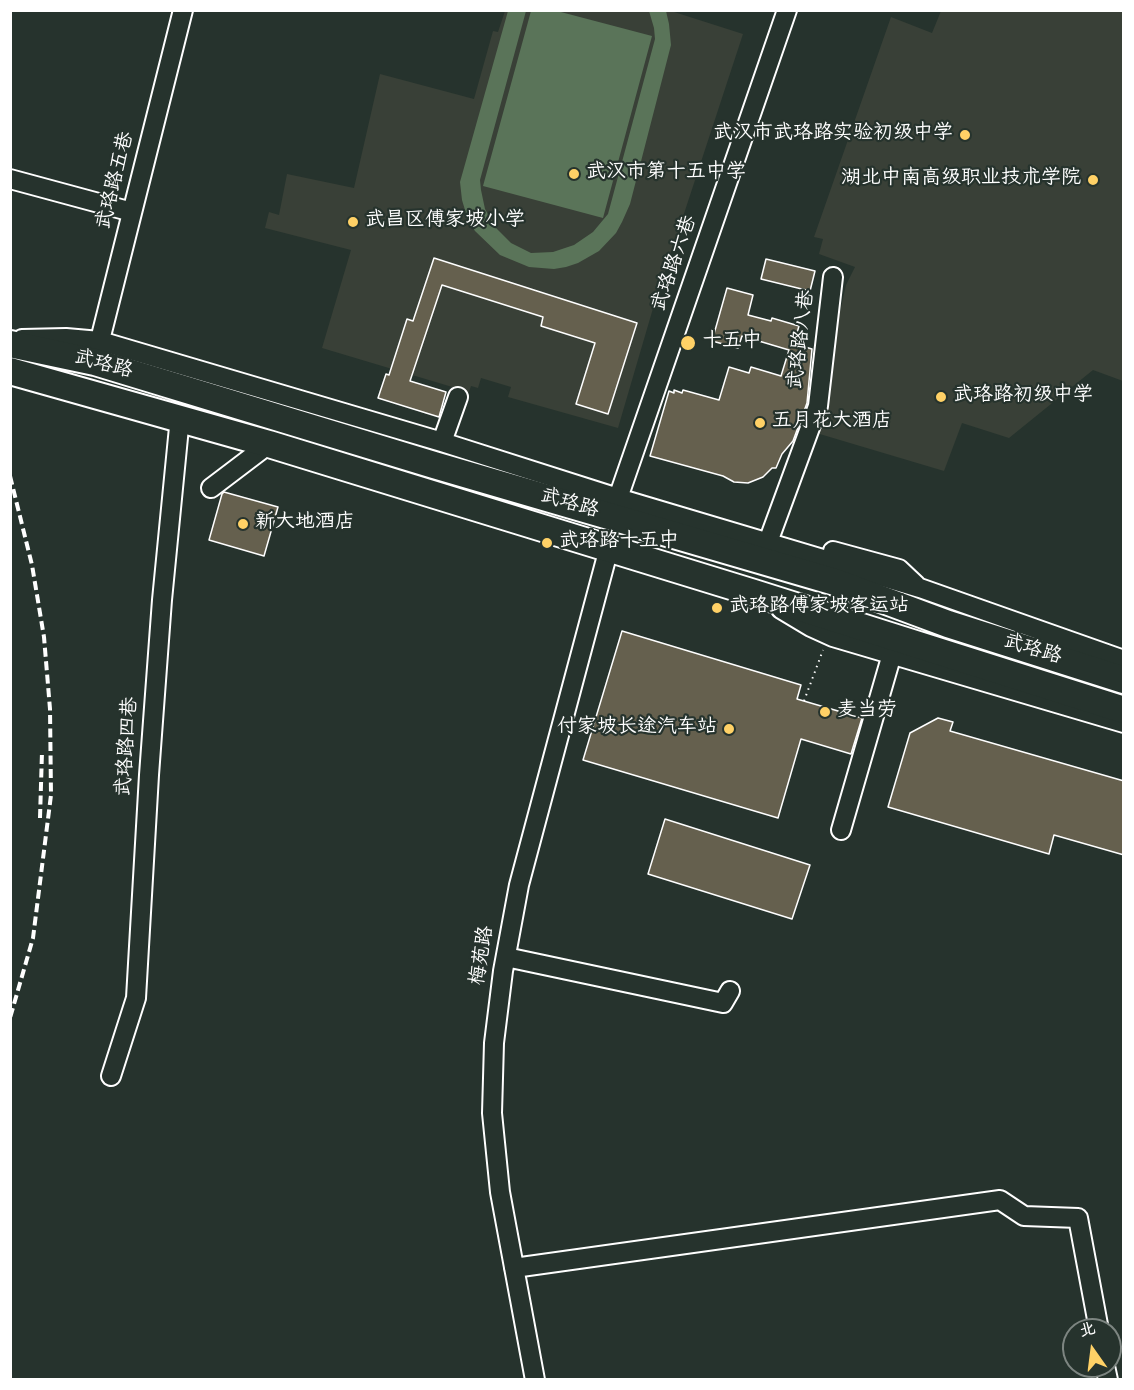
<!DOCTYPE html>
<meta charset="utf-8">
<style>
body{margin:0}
#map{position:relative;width:1134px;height:1390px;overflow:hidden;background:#26332d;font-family:"Gochi Hand","LXGW WenKai TC",sans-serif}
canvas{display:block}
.frame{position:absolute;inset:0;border:12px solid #fff;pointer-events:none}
.north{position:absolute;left:1062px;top:1318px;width:60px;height:60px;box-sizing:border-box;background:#26332d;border:2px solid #7d8581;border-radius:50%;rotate:346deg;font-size:16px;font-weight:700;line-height:24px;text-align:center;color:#fff}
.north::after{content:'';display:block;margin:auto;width:21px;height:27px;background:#ffd166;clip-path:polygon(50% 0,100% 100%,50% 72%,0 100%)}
</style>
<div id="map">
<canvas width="1134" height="1390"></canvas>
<div class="frame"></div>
<div class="north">北</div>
</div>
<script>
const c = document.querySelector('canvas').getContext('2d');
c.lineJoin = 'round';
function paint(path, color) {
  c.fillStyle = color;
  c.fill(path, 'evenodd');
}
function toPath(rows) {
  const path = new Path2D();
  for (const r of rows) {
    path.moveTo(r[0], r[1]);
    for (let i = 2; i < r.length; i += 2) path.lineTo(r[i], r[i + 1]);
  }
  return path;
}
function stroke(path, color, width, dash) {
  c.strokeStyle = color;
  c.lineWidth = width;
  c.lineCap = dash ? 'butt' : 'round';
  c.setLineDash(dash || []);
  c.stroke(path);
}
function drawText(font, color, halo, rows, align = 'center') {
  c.font = font + ' "Gochi Hand","LXGW WenKai TC",sans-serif';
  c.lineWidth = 4.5;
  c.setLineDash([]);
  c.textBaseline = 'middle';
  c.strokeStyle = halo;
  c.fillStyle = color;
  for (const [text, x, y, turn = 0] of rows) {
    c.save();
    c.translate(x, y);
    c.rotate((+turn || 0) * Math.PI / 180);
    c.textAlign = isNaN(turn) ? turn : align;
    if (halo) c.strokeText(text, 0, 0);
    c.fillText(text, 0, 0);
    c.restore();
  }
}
paint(toPath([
 [505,11,671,11,743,34,654,305,618,428,508,397,511,387,481,378,478,388,471,386,469,392,322,348,351,250,265,228,269,212,279,215,287,174,354,188,380,74,474,99,493,31,498,32],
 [941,11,1123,11,1123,381,1093,370,1009,438,962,423,944,471,813,432,846,285,855,267,819,254,823,239,814,237,891,17,932,33]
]), '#394037');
paint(toPath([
 [508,11,526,11,480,180,481,190,485,209,495,227,511,243,531,253,553,252,574,245,593,232,608,214,655,39,654,28,649,11,666,11,669,24,671,45,630,204,622,222,616,233,599,251,578,263,566,267,554,269,529,267,500,255,475,231,468,220,462,200,460,182],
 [531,11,557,11,652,36,603,218,483,186]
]), '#5a7459');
const building = toPath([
 [434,258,637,323,608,414,576,404,595,343,541,326,543,317,442,285,410,381,446,392,439,417,378,398,386,374,389,375,407,319,413,321,434,258],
 [766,259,815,271,810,291,761,279,766,259],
 [727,288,753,295,748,315,771,321,772,318,799,326,797,333,801,334,798,345,812,349,807,403,793,441,782,454,776,468,772,468,763,477,748,483,734,482,723,476,650,456,669,391,674,393,674,390,682,393,683,390,719,400,729,367,749,373,751,367,781,376,789,350,742,336,738,348,712,341,727,288],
 [224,492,278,507,264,556,209,540,222,494,224,492],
 [622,631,801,685,797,699,862,718,851,754,801,739,778,818,583,760,622,631],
 [938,718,953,722,950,731,1124,781,1124,855,1054,835,1049,854,888,807,910,733,938,718],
 [665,819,810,865,792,919,648,874,665,819]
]);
paint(building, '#65604e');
stroke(building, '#fff', 1.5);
const minor = toPath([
 [10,179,132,212],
 [22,339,66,338,100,341,442,442,618,498,920,588,1124,660],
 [97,352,183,10],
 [442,442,458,397],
 [211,488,269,444],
 [618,498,787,10],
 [768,542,818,406,833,277],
 [833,551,899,569,916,585],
 [781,609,811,627,833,637,1124,723],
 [841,830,892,654],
 [506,957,723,1003,730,991],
 [111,1076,136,998,149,775,162,600,180,417],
 [514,1268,1000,1200,1024,1216,1078,1218,1099,1330],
 [1105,1366,1108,1380],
 [535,1380,500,1192,492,1113,494,1043,503,971,519,885,609,548]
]);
const highway = toPath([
 [10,344,95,362,434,465,835,582,948,624,1124,680],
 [10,371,269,444,754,593,1124,710]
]);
stroke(minor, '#fff', 22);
stroke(highway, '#fff', 30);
stroke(toPath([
 [804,701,823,650]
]), '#fff', 2, [1.5, 4.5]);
stroke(minor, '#26332d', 18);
stroke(highway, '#26332d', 26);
stroke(toPath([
 [10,476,32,565,44,637,50,709,51,795,33,938,10,1018],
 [40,818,42,752]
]), '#fff', 4, [9, 4.5]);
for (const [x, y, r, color] of [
 [965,135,6,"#ffd166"],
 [574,174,6,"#ffd166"],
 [1093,180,6,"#ffd166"],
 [353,222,6,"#ffd166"],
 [688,343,8,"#ffd166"],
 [941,397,6,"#ffd166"],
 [760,423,6,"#ffd166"],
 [243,524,6,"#ffd166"],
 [547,543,6,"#ffd166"],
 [717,608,6,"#ffd166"],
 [825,712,6,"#ffd166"],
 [729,729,6,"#ffd166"]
]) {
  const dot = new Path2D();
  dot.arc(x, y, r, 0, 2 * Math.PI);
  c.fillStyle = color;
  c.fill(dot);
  stroke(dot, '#26332d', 2);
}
drawText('20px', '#fff', '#26332d', [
 ["武汉市武珞路实验初级中学",953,135,"right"],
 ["武汉市第十五中学",586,174],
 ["湖北中南高级职业技术学院",1081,180,"right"],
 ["武昌区傅家坡小学",365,222],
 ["十五中",702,343],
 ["武珞路初级中学",953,397],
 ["五月花大酒店",772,423],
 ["新大地酒店",255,524],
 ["武珞路十五中",559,543],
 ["武珞路傅家坡客运站",729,608],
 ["麦当劳",837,712],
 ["付家坡长途汽车站",717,729,"right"]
], 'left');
drawText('20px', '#fff', '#26332d', [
 ["武珞路五巷",117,181,-76],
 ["武珞路六巷",676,264,-71],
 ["武珞路八巷",803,340,-83],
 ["武珞路",103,366,15],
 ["武珞路",569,505,16],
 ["武珞路",1032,651,17],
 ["武珞路四巷",129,747,-86],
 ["梅苑路",484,956,-81]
]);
</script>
